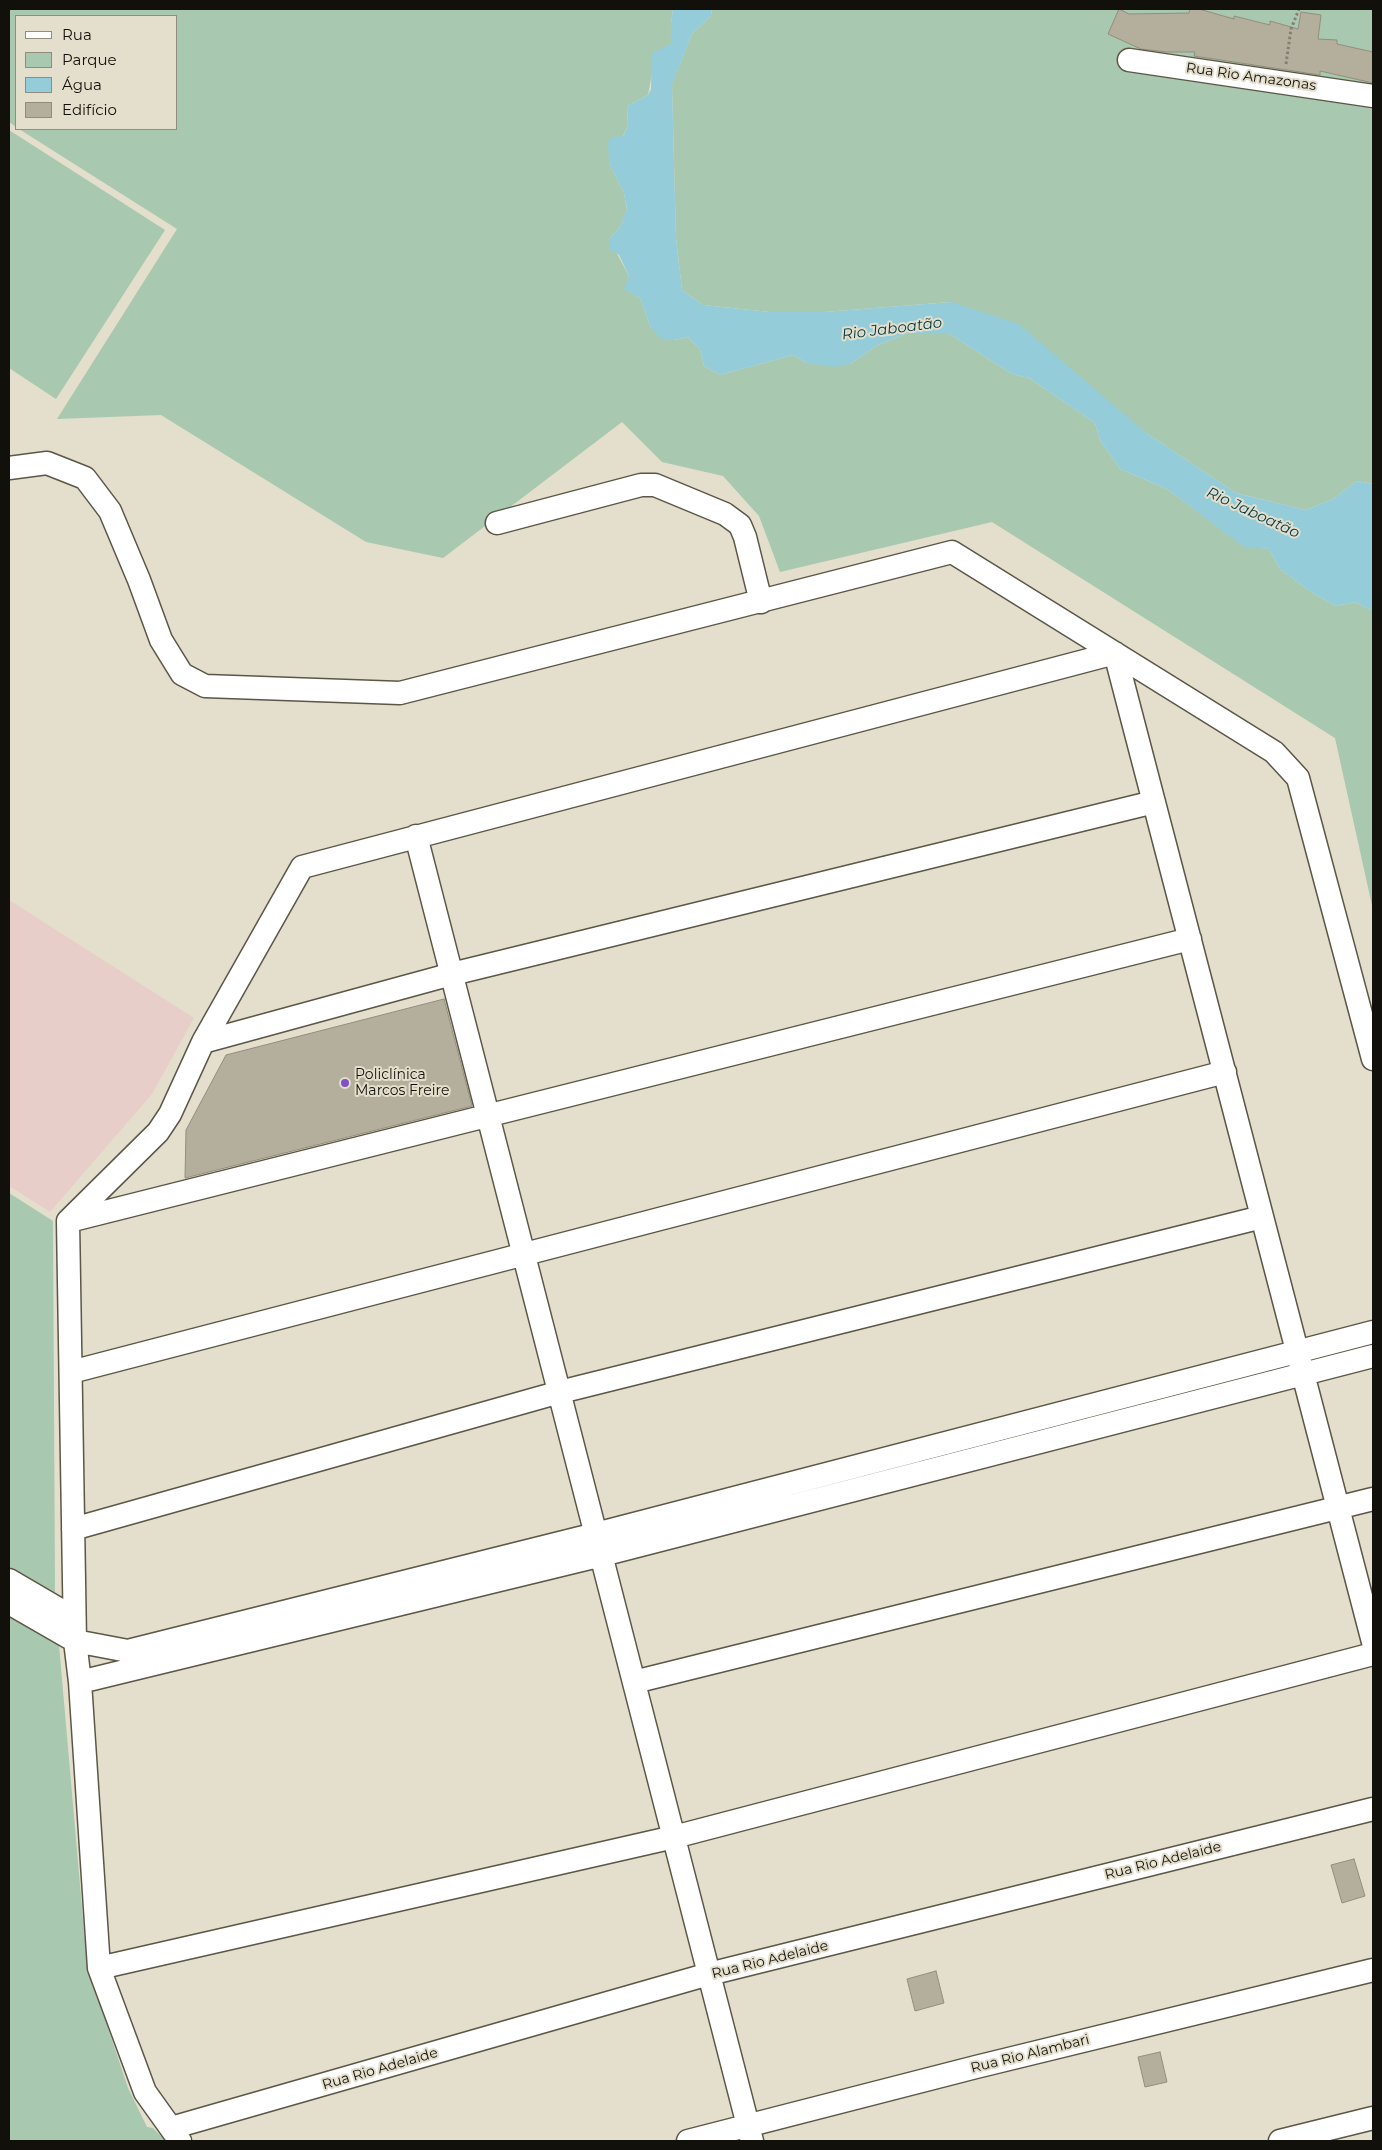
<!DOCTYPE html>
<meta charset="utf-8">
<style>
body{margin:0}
#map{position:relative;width:1382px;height:2150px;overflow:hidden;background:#e4decc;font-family:Montserrat,sans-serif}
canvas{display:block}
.frame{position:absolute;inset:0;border:10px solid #12100a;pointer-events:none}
.legend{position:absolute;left:15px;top:15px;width:162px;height:115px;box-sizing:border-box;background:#e4decc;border:1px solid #908c7e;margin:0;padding:6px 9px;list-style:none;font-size:15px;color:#12100a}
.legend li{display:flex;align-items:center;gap:10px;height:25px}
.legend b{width:25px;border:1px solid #908c7e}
</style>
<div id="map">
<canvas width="1382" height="2150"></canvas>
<div class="frame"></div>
<ul class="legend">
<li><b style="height:6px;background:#fff"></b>Rua</li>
<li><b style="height:14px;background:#a8c8af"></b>Parque</li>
<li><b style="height:14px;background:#94cdd9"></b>Água</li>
<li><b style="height:14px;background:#b4af9d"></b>Edifício</li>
</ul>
</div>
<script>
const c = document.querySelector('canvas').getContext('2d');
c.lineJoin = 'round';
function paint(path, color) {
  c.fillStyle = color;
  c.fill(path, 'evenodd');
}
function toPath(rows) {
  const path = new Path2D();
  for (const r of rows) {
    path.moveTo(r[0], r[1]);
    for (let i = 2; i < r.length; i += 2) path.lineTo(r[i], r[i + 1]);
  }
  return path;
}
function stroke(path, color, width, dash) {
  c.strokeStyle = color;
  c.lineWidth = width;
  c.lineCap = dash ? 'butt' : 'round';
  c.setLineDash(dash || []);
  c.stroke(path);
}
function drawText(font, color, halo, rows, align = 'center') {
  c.font = font + ' Montserrat,sans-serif';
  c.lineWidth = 4;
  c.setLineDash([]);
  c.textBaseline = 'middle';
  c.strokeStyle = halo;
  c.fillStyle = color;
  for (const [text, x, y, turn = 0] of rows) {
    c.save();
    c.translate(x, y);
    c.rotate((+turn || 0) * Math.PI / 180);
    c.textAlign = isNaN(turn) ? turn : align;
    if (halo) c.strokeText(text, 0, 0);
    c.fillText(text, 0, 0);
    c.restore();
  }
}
paint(toPath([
 [9,900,194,1018,152,1094,50,1212,9,1186]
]), '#e8cec9');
paint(toPath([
 [9,9,673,9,671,23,671,45,652,74,648,95,627,106,628,126,609,163,624,193,627,210,620,227,609,239,629,276,625,289,640,298,651,328,675,340,688,337,700,349,704,366,720,375,793,355,807,363,850,364,878,345,908,333,948,333,1012,374,1029,378,1095,423,1100,440,1120,469,1167,489,1244,546,1269,549,1280,569,1311,592,1336,606,1355,602,1373,611,1373,910,1335,738,992,522,780,572,759,516,723,476,662,462,622,422,443,558,366,542,161,415,57,419,177,229,19,129,176,129,176,16,16,16,16,127,9,122],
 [712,9,1373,9,1373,484,1357,481,1333,499,1306,510,1236,493,951,302,824,312,770,312,703,305,682,290,676,238,672,84,692,34,711,16],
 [9,130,165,230,56,399,9,368],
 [9,1193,53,1221,55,1594,9,1567],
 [9,1616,59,1645,87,1965,128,2088,147,2127,153,2128,166,2141,9,2141]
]), '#a8c8af');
paint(toPath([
 [673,9,712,9,711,16,692,34,672,85,676,238,682,290,703,305,770,312,824,312,951,302,1019,324,1145,432,1236,493,1306,510,1333,499,1357,481,1373,484,1373,611,1355,602,1336,606,1311,592,1280,569,1269,549,1244,547,1167,489,1120,469,1100,440,1095,423,1029,378,1012,374,948,333,908,333,878,345,850,364,833,367,807,363,793,355,720,375,704,366,700,349,688,337,675,340,660,338,651,328,640,298,624,289,629,276,619,255,610,249,609,239,620,227,627,209,624,193,609,163,608,143,611,137,623,136,628,126,627,106,648,95,651,89,652,53,671,44,671,23]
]), '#94cdd9');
const building = toPath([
 [1119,9,1129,14,1189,13,1190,9,1199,9,1234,19,1234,16,1270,25,1270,21,1298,29,1301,12,1321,15,1318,39,1337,40,1337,44,1373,52,1373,83,1320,71,1320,75,1194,56,1195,52,1167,52,1141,49,1108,34,1119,9],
 [444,999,472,1106,185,1178,186,1130,226,1055,444,999],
 [1354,1859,1365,1896,1342,1903,1331,1865,1354,1859],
 [936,1971,944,2003,915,2011,907,1979,936,1971],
 [1160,2052,1167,2082,1145,2087,1138,2057,1160,2052]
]);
paint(building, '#b4af9d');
stroke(building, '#938e7c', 1);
const minor = toPath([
 [1129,60,1373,96],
 [9,468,47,463,85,478,110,511,139,580,161,640,182,674,205,686,400,693,952,552,1274,752,1298,778,1373,1059],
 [497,523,641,485,655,485,725,514,740,525,745,537,761,602],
 [416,836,752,2141],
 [203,1042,302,867,1115,653,1373,1642],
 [69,1221,1190,939],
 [71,1372,1225,1072],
 [73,1529,560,1392,1262,1217],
 [9,1580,74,1618],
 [9,1603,75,1641,128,1651,596,1534,1373,1332],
 [80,1682,602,1555,1373,1356],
 [634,1682,1373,1499],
 [99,1968,674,1837,1373,1654],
 [171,2128,709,1974,1373,1809],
 [180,2141,145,2092,99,1968,80,1682,75,1641,68,1221,158,1132,170,1114,203,1042,452,974,1154,802],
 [688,2141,976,2067,1373,1970],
 [1280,2141,1373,2118]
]);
stroke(minor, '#5b5646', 25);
stroke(toPath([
 [1286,64,1291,29,1299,9]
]), '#837f72', 3, [2.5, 2.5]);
stroke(minor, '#fff', 22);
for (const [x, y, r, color] of [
 [345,1083,5,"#824fc7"]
]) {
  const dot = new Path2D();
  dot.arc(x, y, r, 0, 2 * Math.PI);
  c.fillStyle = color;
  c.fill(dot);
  stroke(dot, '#e4decc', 2);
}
drawText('14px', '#12100a', '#e4decc', [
 ["Rua Rio Amazonas",1251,77,8],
 ["Rua Rio Adelaide",1163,1861,-14],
 ["Rua Rio Adelaide",770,1960,-14],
 ["Rua Rio Alambari",1030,2054,-14],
 ["Rua Rio Adelaide",380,2069,-16]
]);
drawText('14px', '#12100a', '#e4decc', [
 ["Policlínica",355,1075],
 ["Marcos Freire",355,1091]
], 'left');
drawText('italic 15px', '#013942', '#e4decc', [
 ["Rio Jaboatão",892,329,-7],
 ["Rio Jaboatão",1253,513,25]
]);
</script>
